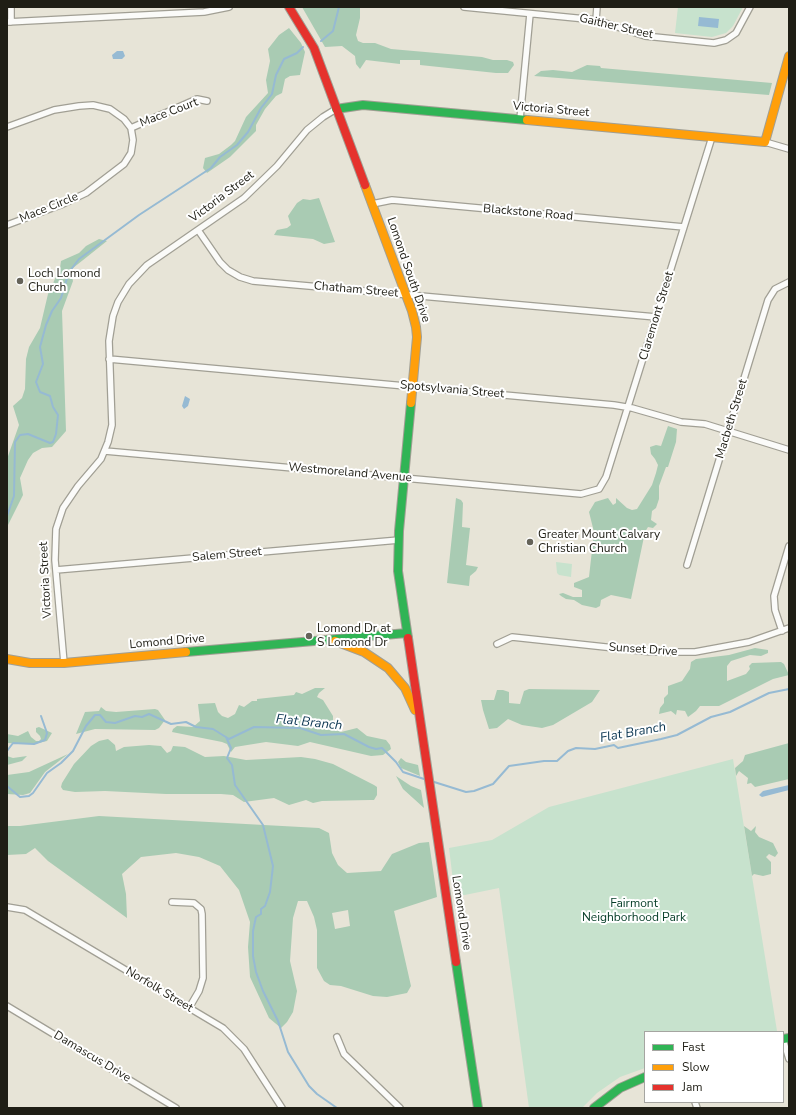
<!DOCTYPE html>
<style>
body{margin:0}
#map{position:relative;width:796px;height:1115px;overflow:hidden;background:#e7e4d7;font-family:"Nunito Sans",sans-serif}
canvas{display:block}
.frame{position:absolute;inset:0;border:8px solid #1f1e15;pointer-events:none}
.legend{position:absolute;left:644px;top:1031px;width:140px;height:72px;box-sizing:border-box;background:#fff;border:1px solid #a5a5a1;margin:0;padding:5px 7px;list-style:none;font-size:12px;color:#1f1e15}
.legend li{display:flex;align-items:center;gap:8px;height:20px}
.legend b{width:20px;border:1px solid #a5a5a1}
</style>
<div id="map">
<canvas width="796" height="1115"></canvas>
<div class="frame"></div>
<ul class="legend">
<li><b style="height:5px;background:#30b455"></b>Fast</li>
<li><b style="height:5px;background:#ff9f0a"></b>Slow</li>
<li><b style="height:5px;background:#e5322d"></b>Jam</li>
</ul>
</div>
<script>
const c = document.querySelector('canvas').getContext('2d');
c.lineJoin = 'round';
function paint(path, color) {
  c.fillStyle = color;
  c.fill(path, 'evenodd');
}
function toPath(rows) {
  const path = new Path2D();
  for (const r of rows) {
    path.moveTo(r[0], r[1]);
    for (let i = 2; i < r.length; i += 2) path.lineTo(r[i], r[i + 1]);
  }
  return path;
}
function stroke(path, color, width, dash) {
  c.strokeStyle = color;
  c.lineWidth = width;
  c.lineCap = dash ? 'butt' : 'round';
  c.setLineDash(dash || []);
  c.stroke(path);
}
function drawText(font, color, halo, rows, align = 'center') {
  c.font = font + ' "Nunito Sans",sans-serif';
  c.lineWidth = 4;
  c.setLineDash([]);
  c.textBaseline = 'middle';
  c.strokeStyle = halo;
  c.fillStyle = color;
  for (const [text, x, y, turn = 0] of rows) {
    c.save();
    c.translate(x, y);
    c.rotate((+turn || 0) * Math.PI / 180);
    c.textAlign = isNaN(turn) ? turn : align;
    if (halo) c.strokeText(text, 0, 0);
    c.fillText(text, 0, 0);
    c.restore();
  }
}
paint(toPath([
 [678,7,743,7,733,26,726,33,712,37,675,33],
 [556,562,572,564,571,577,559,575,557,573],
 [733,759,777,1031,645,1032,645,1068,620,1077,597,1093,582,1108,529,1108,499,888,455,897,449,848,492,840,549,807]
]), '#c7e2cd');
paint(toPath([
 [302,7,360,7,360,18,356,35,358,41,363,43,375,43,391,49,482,57,493,60,507,60,513,62,514,65,508,73,496,73,420,65,420,60,400,60,400,64,366,60,360,69,356,64,355,56,342,46,325,47],
 [289,28,301,43,305,52,300,75,290,76,285,79,282,93,276,96,265,109,256,125,256,131,230,157,207,173,203,168,205,158,219,154,231,145,235,141,246,117,268,93,266,80,270,61,268,49,279,35],
 [587,65,600,66,601,68,772,83,769,95,534,76,541,71,553,70,572,72],
 [319,198,335,242,324,244,313,239,274,235,277,230,287,228,291,225,288,216,297,203,303,199,310,200],
 [99,239,107,241,73,268,71,273,73,281,62,311,66,431,52,447,42,448,33,453,28,460,20,478,23,495,8,525,7,547,7,459,19,425,13,406,22,398,25,389,26,359,29,347,40,328,48,294,60,268,61,261,79,253,86,246],
 [668,426,677,429,676,442,668,467,666,467,659,486,659,499,656,508,652,511,651,520,657,524,653,528,648,527,645,532,631,599,611,595,601,600,600,606,596,608,582,605,574,600,566,599,561,596,559,594,563,593,573,597,582,597,582,590,574,587,574,583,589,577,594,532,589,512,595,502,608,498,613,505,616,503,616,498,627,508,632,510,637,509,652,485,656,473,658,465,655,459,651,454,650,447,656,445,661,446],
 [456,498,461,500,463,503,462,527,470,528,466,565,478,567,476,571,470,576,469,586,447,583],
 [755,648,768,650,768,653,761,656,750,655,731,661,727,666,727,681,746,674,750,669,749,666,752,663,781,662,784,664,789,675,773,679,719,706,700,706,696,711,688,717,685,711,677,710,676,715,671,711,659,714,660,708,664,703,664,698,668,694,668,686,682,681,690,669,691,662,696,659,729,655],
 [315,688,325,688,319,693,317,697,323,700,333,716,333,725,337,730,341,732,357,728,367,736,386,740,390,745,391,749,383,755,371,756,310,742,298,746,266,742,235,747,231,752,227,744,222,742,172,732,173,729,177,726,193,727,200,721,198,704,215,703,218,712,222,716,228,718,235,714,239,705,244,707,252,701,257,701,257,699,294,695,296,692,302,694],
 [529,689,600,690,592,702,553,725,542,728,522,725,508,719,497,728,489,729,483,710,481,700,494,700,497,690,503,690,509,692,509,703,520,704,524,691],
 [101,707,106,711,116,712,155,709,158,710,165,720,159,728,155,730,95,729,76,734,85,712,99,711],
 [39,727,52,733,47,741,34,744,7,743,7,734,18,736,28,731,31,737,36,741,39,741,41,739,40,736,36,732,36,728],
 [108,739,115,745,116,751,124,747,149,745,161,746,167,753,171,751,173,746,185,747,205,757,224,756,246,760,301,757,315,759,333,764,374,785,377,787,377,795,374,800,370,800,322,801,313,803,306,800,289,805,274,798,244,802,233,795,221,794,166,794,105,791,75,792,63,790,61,787,62,783,74,764,91,746,99,741],
 [789,743,789,779,755,787,751,783,747,784,748,778,739,771,736,776,735,768,743,761,745,755],
 [68,754,45,772,30,793,23,795,7,794,7,775,29,772],
 [7,756,13,758,27,756,22,761,7,765],
 [401,758,406,762,418,765,420,776,401,768,398,762],
 [396,776,411,786,421,790,424,808,403,789],
 [99,816,319,828,329,833,332,853,338,865,347,873,381,871,392,854,419,843,429,842,437,897,394,911,411,986,407,993,387,997,373,996,341,986,330,985,324,981,317,968,317,930,314,917,307,901,298,901,293,918,290,961,297,991,293,1012,287,1022,281,1028,269,1018,250,977,248,947,250,922,239,890,220,866,199,857,176,853,141,857,122,874,126,894,127,918,48,861,35,848,26,854,7,855,7,826,20,826],
 [348,910,350,926,335,929,332,913],
 [744,826,751,831,756,826,755,832,759,837,773,843,778,853,775,857,769,854,766,857,771,862,771,874,763,876,754,874,752,876]
]), '#a9cbb3');
paint(toPath([
 [699,17,719,19,718,28,698,26],
 [117,51,123,51,125,56,122,59,113,59,112,55],
 [185,396,190,399,188,406,184,409,182,406],
 [789,785,789,790,762,797,759,795,763,791]
]), '#96bad3');
stroke(toPath([
 [321,41,333,31,339,7],
 [7,516,14,496,15,442,20,435,28,434,50,443,53,442,56,434,58,415,53,407,50,396,40,392,36,382,43,364,40,347,46,325,52,311,61,298,69,272,79,259,139,215,211,168,220,157,237,145,248,132,261,108,272,94,276,75,284,59,297,53,303,47],
 [226,737,231,748,227,758,232,765,235,785,263,825,273,866,270,892,265,906,261,909,261,914,256,917,253,931,253,956,256,972,263,991,278,1021,288,1052,309,1086,317,1094,337,1108],
 [7,751,13,743,34,744,45,740,47,733,41,716],
 [431,781,466,792,474,791,493,784,509,766,544,761,557,761,568,751,576,748,595,749,614,745,618,748,661,739,677,735,711,717,730,712,769,693,789,689],
 [7,786,20,797,29,796,33,793,47,773,61,763,73,751,86,726,95,715,100,715,106,722,115,723,135,716,142,717,149,714,171,724,186,722,196,727,213,729,229,739,254,727,300,728,321,735,344,734,369,747,376,749,382,748,396,762,403,772,427,780]
]), '#96bad3', 2);
const street = toPath([
 [11,7,11,22],
 [464,7,596,20,645,36,714,43,726,40,736,33,750,7],
 [596,20,597,7],
 [7,22,204,12,229,7],
 [520,119,530,14],
 [7,127,54,110,79,106,93,105,110,109,124,119,131,128,133,140,131,153,124,164,86,193,63,204,7,225],
 [131,128,197,99,207,101],
 [765,142,789,149],
 [372,204,392,200,684,227],
 [198,230,220,262,228,270,240,277,253,281,656,317],
 [109,359,614,405,632,408,681,422,705,424,789,450],
 [105,451,581,494,599,489,606,477,712,137],
 [687,565,768,300,775,289,789,282],
 [56,570,399,540],
 [782,631,775,610,774,596,789,546],
 [497,644,512,637,652,652,695,652,749,642,789,628],
 [64,663,55,560,56,529,63,508,78,486,101,459,108,442,112,425,109,341,113,316,118,302,129,284,147,265,244,198,277,166,307,130,323,117,336,109],
 [172,902,194,903,201,909,202,914,203,978,199,991,189,1008],
 [7,907,25,910,223,1028,244,1049,282,1108],
 [7,1006,176,1108],
 [337,1037,344,1054,400,1108],
 [783,1039,789,1059],
 [695,1102,697,1108]
]);
const fast = toPath([
 [336,109,363,105,527,120],
 [408,638,398,571,399,531,411,403],
 [186,652,407,633],
 [456,962,478,1108],
 [783,1039,789,1038],
 [594,1108,620,1088,645,1077]
]);
const slow = toPath([
 [527,120,765,142,789,56],
 [365,185,412,311,416,327,417,337,411,403],
 [335,641,364,652,388,668,405,688,415,710],
 [7,659,30,663,64,663,186,652]
]);
const jam = toPath([
 [289,7,314,48,365,185],
 [408,638,456,962]
]);
stroke(street, '#a19f94', 8);
stroke(fast, '#a19f94', 10);
stroke(slow, '#a19f94', 10);
stroke(jam, '#a19f94', 10);
stroke(street, '#fbfbf9', 5.5);
stroke(fast, '#30b455', 8);
stroke(slow, '#ff9f0a', 8);
stroke(jam, '#e5322d', 8);
for (const [x, y, r, color] of [
 [20,281,4,"#656359"],
 [530,542,4,"#656359"],
 [309,636,4,"#656359"]
]) {
  const dot = new Path2D();
  dot.arc(x, y, r, 0, 2 * Math.PI);
  c.fillStyle = color;
  c.fill(dot);
  stroke(dot, '#fff', 1.5);
}
drawText('12px', '#1f1e15', '#fff', [
 ["Gaither Street",616,27,13],
 ["Victoria Street",551,110,5],
 ["Mace Court",169,113,-21],
 ["Victoria Street",222,197,-37],
 ["Mace Circle",49,208,-22],
 ["Blackstone Road",528,213,5],
 ["Lomond South Drive",408,270,71],
 ["Chatham Street",356,290,5],
 ["Claremont Street",657,316,-73],
 ["Spotsylvania Street",452,390,5],
 ["Macbeth Street",732,419,-73],
 ["Westmoreland Avenue",350,473,5],
 ["Salem Street",227,555,-5],
 ["Victoria Street",46,580,-93],
 ["Lomond Drive",167,642,-5],
 ["Sunset Drive",643,650,4],
 ["Lomond Drive",461,913,81],
 ["Norfolk Street",159,990,31],
 ["Damascus Drive",92,1057,31]
]);
drawText('12px', '#1f1e15', '#fff', [
 ["Loch Lomond",28,274],
 ["Church",28,288],
 ["Greater Mount Calvary",538,535],
 ["Christian Church",538,549],
 ["Lomond Dr at",317,629],
 ["S Lomond Dr",317,643]
], 'left');
drawText('12px', '#033b25', '#fff', [
 ["Fairmont",634,904],
 ["Neighborhood Park",634,918]
]);
drawText('italic 13px', '#0a3551', '#fff', [
 ["Flat Branch",309,723,6],
 ["Flat Branch",633,733,-10]
]);
</script>
